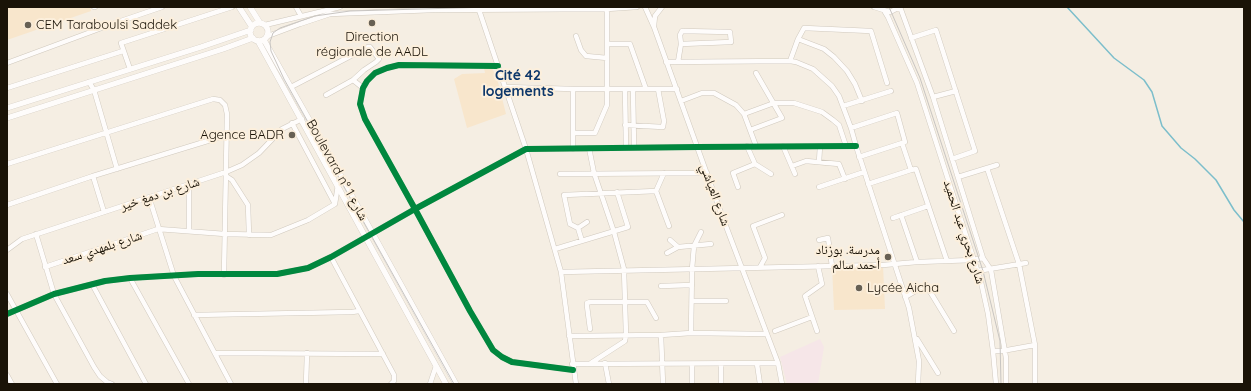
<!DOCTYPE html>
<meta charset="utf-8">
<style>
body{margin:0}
#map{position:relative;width:1251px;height:391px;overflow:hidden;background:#f5eee3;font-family:Quicksand,sans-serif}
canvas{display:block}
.frame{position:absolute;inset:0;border:8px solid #1a1307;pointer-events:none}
</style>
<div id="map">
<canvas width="1251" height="391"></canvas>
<div class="frame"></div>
</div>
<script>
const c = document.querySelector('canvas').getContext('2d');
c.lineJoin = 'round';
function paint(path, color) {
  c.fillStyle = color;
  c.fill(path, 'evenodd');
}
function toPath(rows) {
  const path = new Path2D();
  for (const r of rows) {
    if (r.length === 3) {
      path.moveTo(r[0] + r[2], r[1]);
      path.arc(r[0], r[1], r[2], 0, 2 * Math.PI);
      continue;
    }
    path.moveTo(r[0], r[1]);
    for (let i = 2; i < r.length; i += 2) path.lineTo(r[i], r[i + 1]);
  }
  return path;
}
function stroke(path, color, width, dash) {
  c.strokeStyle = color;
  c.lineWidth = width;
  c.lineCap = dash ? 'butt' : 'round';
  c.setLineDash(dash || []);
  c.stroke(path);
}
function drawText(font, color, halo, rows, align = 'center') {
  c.font = font + ' Quicksand,"Noto Naskh Arabic",sans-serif';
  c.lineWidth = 4;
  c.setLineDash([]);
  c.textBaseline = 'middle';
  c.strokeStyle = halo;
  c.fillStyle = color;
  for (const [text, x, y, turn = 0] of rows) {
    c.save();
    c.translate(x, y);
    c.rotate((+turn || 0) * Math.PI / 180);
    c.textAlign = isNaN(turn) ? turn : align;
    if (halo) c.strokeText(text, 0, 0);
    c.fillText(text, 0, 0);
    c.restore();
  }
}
paint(toPath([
 [820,339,824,347,818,384,787,384,780,357]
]), '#f6e6e8');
paint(toPath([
 [7,7,90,7,91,11,7,40],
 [484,68,492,68,497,78,506,114,467,128,454,79,462,74,485,73],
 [883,265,885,309,834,310,832,266]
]), '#f8e6cc');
stroke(toPath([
 [1067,7,1114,58,1144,80,1152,92,1162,126,1181,148,1195,159,1216,180,1234,210,1244,222]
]), '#7cbecb', 1.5);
const minor = toPath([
 [94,7,95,7],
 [296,7,301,16],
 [478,7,526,149,561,272,576,384],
 [645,7,654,27,721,213,778,363,782,384],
 [874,7,890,12,900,7],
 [882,7,888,17,917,83,981,282,988,314,993,351,996,384],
 [900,7,933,97,983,258,991,270,1006,358,1006,384],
 [265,25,340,7],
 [654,26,655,16,662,7],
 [268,36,300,24,330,14,433,10,607,9,637,7],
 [576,36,581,50,586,56,607,58],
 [911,38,936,30,975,151,952,159],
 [798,39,824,49,834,57,847,71,855,84,862,101],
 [607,44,630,44,646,89],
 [790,61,798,39,804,28,871,31,887,83],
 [666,62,790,61,796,62,813,69,832,86,839,96,851,128,856,146,909,308,919,361,918,384],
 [678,62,681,44,731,42,730,32,682,31,680,35,681,44],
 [7,63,115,23,162,7],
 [498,66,399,65,387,68,375,73,367,81,363,88,360,104,365,119,415,209,470,311,493,350,502,357,512,362,573,370],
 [130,69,121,43,232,7],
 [353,80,363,88],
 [89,82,94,90,117,169],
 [291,87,368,47,370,47,379,59,376,62,364,70,353,80,326,95],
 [505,87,573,89,677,89],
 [7,88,123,51],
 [573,89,573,149],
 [625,89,626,148],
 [633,89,634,148],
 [933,97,956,91],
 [681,101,702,93,714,93,736,105,744,114,756,146],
 [843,106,891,91],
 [744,114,774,103,794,103,822,112,833,120,839,125,846,146],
 [292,123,335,204,338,185],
 [625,125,663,127,664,121,658,89],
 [851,128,897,113,905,142,902,143,911,170,916,169,947,261],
 [750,130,782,118,756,73],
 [573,133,595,133,607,105,607,9],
 [783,146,795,174],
 [589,148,594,173,614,232,624,269,626,335,625,341,591,363],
 [859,157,902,143],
 [819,162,820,146],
 [7,164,213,99,220,100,225,105,227,114,224,275],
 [755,164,771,174],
 [792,166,806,161,839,164,845,179],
 [987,168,1019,264,1035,345,1035,384],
 [560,174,707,173],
 [93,176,104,212],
 [226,176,232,180,248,205,249,235],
 [958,177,997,165],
 [868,184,911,170],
 [738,187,733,173,755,164,747,146],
 [819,187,864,172],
 [656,191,669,226],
 [149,197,174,276,231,384],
 [7,205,93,176,227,135],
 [901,215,917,262],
 [893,218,928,206],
 [587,222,578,228,570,224,564,195,656,191,664,173],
 [578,228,582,241],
 [189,231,189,184],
 [36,234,54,294,94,367,100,376,107,382,112,384],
 [670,240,678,247],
 [819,240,828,238,832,266],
 [555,249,628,227,617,192],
 [7,250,22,239,226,172,242,165,259,153,282,129,302,119],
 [667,253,678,247,711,244],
 [331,257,394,375,394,381,391,384],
 [45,267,158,229,225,234,271,235,308,220,335,204],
 [760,267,765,258,753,226,782,215],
 [977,271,1026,263],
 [561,272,883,265,917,262,973,260,983,258],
 [130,278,189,384],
 [92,284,146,384],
 [661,286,692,285],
 [7,294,57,384],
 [905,297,926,285,954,331],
 [692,301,726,301],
 [7,314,54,294,105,281,130,278,198,274,277,274,308,268,331,257,415,209,526,149,698,147,856,146],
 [194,315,352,312,359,311],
 [590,329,587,306,587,303,590,302,647,302,656,318],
 [775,331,812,317],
 [817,331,805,296,822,284,818,266],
 [691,333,692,269,694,246,701,232],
 [661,335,663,384],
 [569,336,661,335,691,333,767,334],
 [917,339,938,373],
 [993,351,1002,351,1035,345],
 [215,353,383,354],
 [605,363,609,384],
 [572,364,778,363],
 [692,364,692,384],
 [721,364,721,384],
 [757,364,760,384],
 [7,375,12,384],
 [306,384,307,353],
 [430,384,436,366]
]);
const major = toPath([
 [239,7,252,27],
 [250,7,260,23],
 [259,32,9],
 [264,40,332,160,456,384],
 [258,41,446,384],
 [7,108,201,47,251,30],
 [7,118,223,49,253,38]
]);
stroke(minor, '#d0c9be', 5.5);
stroke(major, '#d0c9be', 6);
stroke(minor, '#fefcfb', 4.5);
stroke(major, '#fefcfb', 5.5);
stroke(toPath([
 [889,7,920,78,983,271,1000,341,1001,384],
 [454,384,284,79,271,51,270,42,273,33,280,28,315,16,350,11,491,7]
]), '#c8c5c2', 1);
stroke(toPath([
 [498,66,399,65,387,68,375,73,367,81,363,88,360,104,365,119,415,209,470,311,493,350,502,357,512,362,573,370],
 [7,314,54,294,105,281,130,278,198,274,277,274,308,268,331,257,415,209,526,149,698,147,856,146]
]), '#00873e', 6);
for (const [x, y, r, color] of [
 [372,23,4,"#676054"],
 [28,25,4,"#676054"],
 [292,135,4,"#676054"],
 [888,257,4,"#676054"],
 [859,288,4,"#676054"]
]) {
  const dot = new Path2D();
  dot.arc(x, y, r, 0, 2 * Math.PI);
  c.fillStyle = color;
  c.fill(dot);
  stroke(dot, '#fcefdc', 1.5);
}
drawText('13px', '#1a1307', '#fcefdc', [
 ["CEM Taraboulsi Saddek",36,25],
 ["Direction",372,37,"center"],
 ["régionale de AADL",372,52,"center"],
 ["Agence BADR",284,135,"right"],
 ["مدرسة. بوزناد",880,250,"right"],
 ["أحمد سالم",880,265,"right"],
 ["Lycée Aicha",867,288]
], 'left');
drawText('13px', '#1a1307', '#fcefdc', [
 ["Boulevard n° شارع 1",337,170,61],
 ["شارع بن دمغ خير",160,194,-18],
 ["شارع العياشي",715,195,70],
 ["شارع بحري عبد الحميد",964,232,72],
 ["شارع بلمهدي سعد",102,248,-18]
]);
drawText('bold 14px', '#0d376a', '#fcefdc', [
 ["Cité 42",518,76],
 ["logements",518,92]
]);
</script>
